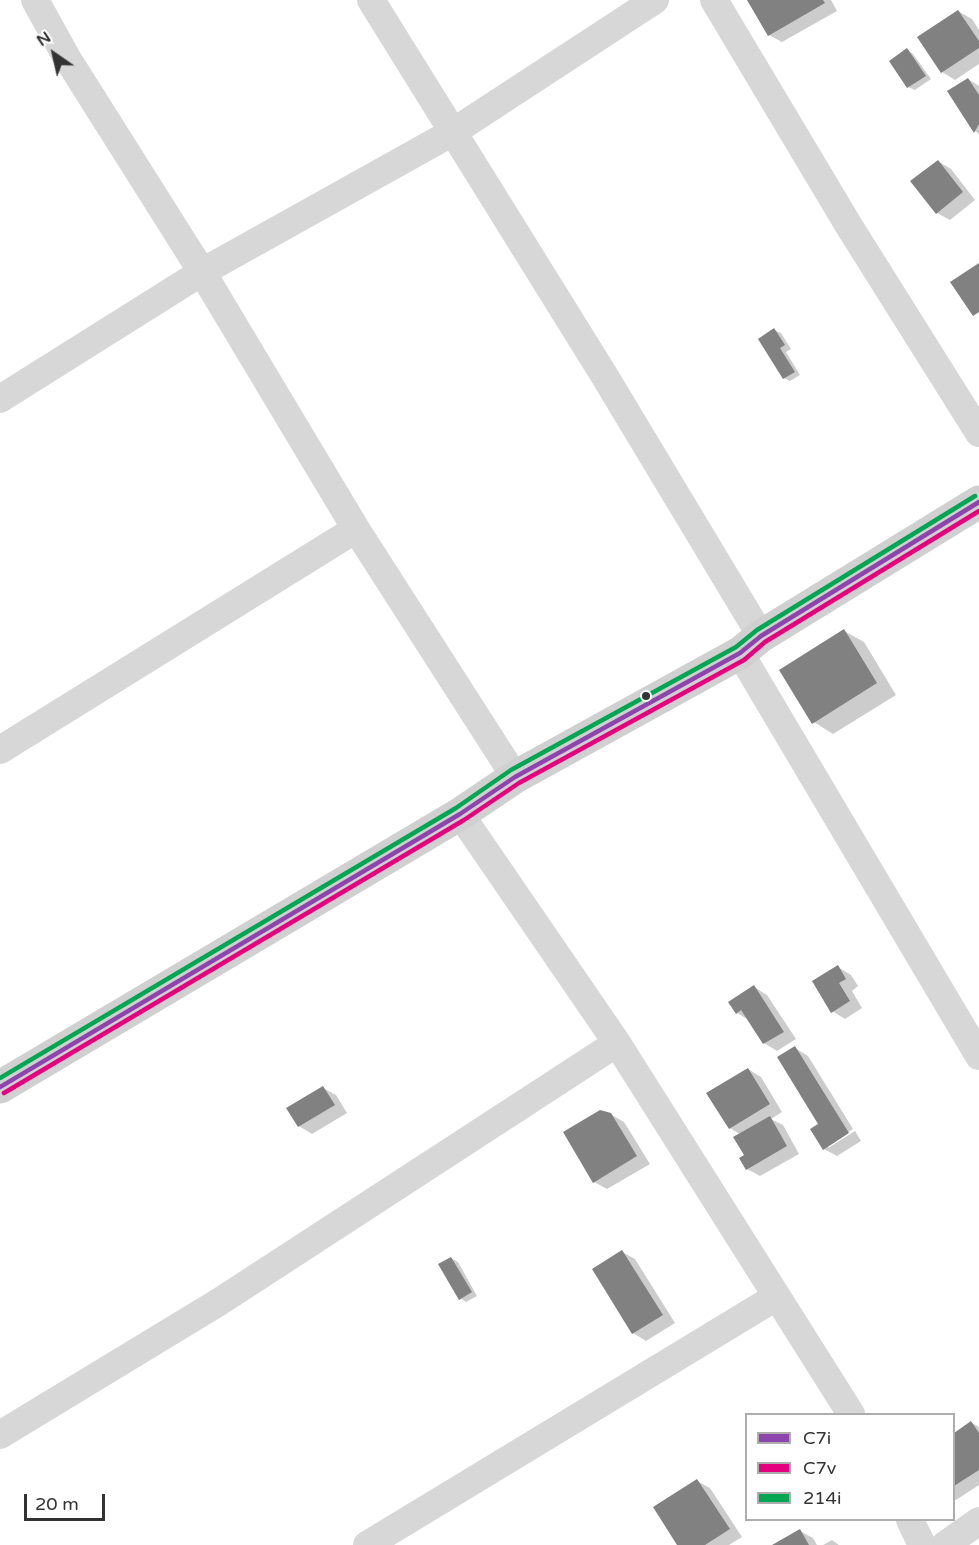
<!DOCTYPE html>
<style>
body{margin:0}
#map{position:relative;width:979px;height:1545px;overflow:hidden;background:#fff;font-family:"Varela Round",sans-serif}
canvas{display:block}
.legend{position:absolute;left:745px;top:1413px;width:210px;height:108px;box-sizing:border-box;background:#fff;border:2px solid #adadad;margin:0;padding:8px 10px;list-style:none;font-size:18px;color:#333}
.legend li{display:flex;align-items:center;gap:12px;height:30px}
.legend b{width:30px;border:2px solid #adadad}
.north{position:absolute;left:24px;top:24px;width:60px;height:60px;-webkit-text-stroke:4px #fff;paint-order:stroke;rotate:326deg;font-size:16px;font-weight:700;line-height:24px;text-align:center;color:#333}
.north::after{content:'';display:block;margin:auto;width:21px;height:27px;background:#333;clip-path:polygon(50% 0,100% 100%,50% 72%,0 100%)}
.scale{position:absolute;left:24px;top:1494px;width:81px;height:27px;box-sizing:border-box;border:3px solid #333;border-top:0;padding-left:8px;font-size:18px;line-height:21px;white-space:nowrap;color:#333;-webkit-text-stroke:4px #fff;paint-order:stroke}
</style>
<div id="map">
<canvas width="979" height="1545"></canvas>
<ul class="legend">
<li><b style="height:8px;background:#8e44ad"></b>C7i</li>
<li><b style="height:8px;background:#e5007d"></b>C7v</li>
<li><b style="height:8px;background:#00a651"></b>214i</li>
</ul>
<div class="north">N</div>
<div class="scale">20 m</div>
</div>
<script>
const c = document.querySelector('canvas').getContext('2d');
c.lineJoin = 'round';
function paint(path, color) {
  c.fillStyle = color;
  c.fill(path, 'evenodd');
}
function toPath(rows) {
  const path = new Path2D();
  for (const r of rows) {
    path.moveTo(r[0], r[1]);
    for (let i = 2; i < r.length; i += 2) path.lineTo(r[i], r[i + 1]);
  }
  return path;
}
function stroke(path, color, width, dash) {
  c.strokeStyle = color;
  c.lineWidth = width;
  c.lineCap = dash ? 'butt' : 'round';
  c.setLineDash(dash || []);
  c.stroke(path);
}
paint(toPath([
 [749,0,831,0,837,11,782,42,769,35],
 [958,11,972,19,979,30,979,64,955,80,942,72],
 [907,50,913,54,931,79,915,90,908,87],
 [968,79,979,86,979,134,975,131,949,91],
 [938,161,951,169,975,200,950,220,937,213],
 [774,330,781,333,791,349,786,352,800,375,790,381,784,378],
 [844,631,864,642,896,695,833,734,814,722],
 [838,967,851,975,858,986,852,991,862,1008,845,1019,832,1011],
 [754,987,767,995,796,1039,777,1051,764,1043,749,1020,737,1013],
 [795,1048,808,1056,853,1129,828,1145,828,1148,855,1131,861,1141,837,1156,824,1149,820,1124],
 [748,1069,761,1077,782,1112,771,1119,783,1125,799,1154,760,1176,747,1169,741,1135,730,1128],
 [323,1088,336,1095,347,1113,312,1134,299,1126],
 [610,1114,624,1122,650,1164,607,1189,594,1182],
 [622,1252,635,1259,675,1323,646,1341,633,1333,594,1270],
 [451,1258,458,1262,477,1296,466,1302,460,1298],
 [972,1423,979,1427,979,1485,956,1500,954,1499,954,1435],
 [697,1481,710,1488,742,1537,729,1545,679,1545],
 [800,1531,813,1538,817,1545,775,1545],
 [832,1540,839,1545,823,1545]
]), '#0003');
paint(toPath([
 [747,0,823,0,825,3,768,36],
 [958,10,979,41,979,48,941,73,917,37],
 [907,48,926,76,907,88,889,61],
 [968,78,979,95,979,124,974,133,947,91],
 [938,160,963,192,936,214,910,181],
 [979,263,979,312,973,316,950,282],
 [774,328,785,345,780,348,795,372,783,379,758,339],
 [844,629,877,683,812,724,779,670],
 [838,965,846,979,839,983,850,1001,831,1013,812,981],
 [754,985,784,1032,763,1044,741,1010,736,1014,728,1002],
 [795,1046,849,1133,823,1150,810,1129,818,1124,777,1057],
 [748,1068,770,1104,729,1129,706,1093],
 [323,1086,335,1105,298,1127,286,1108],
 [600,1110,611,1113,637,1156,593,1183,563,1132],
 [770,1116,787,1146,746,1170,739,1158,744,1155,733,1137],
 [622,1250,663,1315,632,1334,592,1269],
 [451,1257,472,1292,459,1300,438,1264],
 [971,1421,979,1433,979,1470,954,1486,954,1433],
 [697,1479,730,1529,705,1545,677,1545,653,1507],
 [800,1529,809,1545,772,1545]
]), '#818181');
stroke(toPath([
 [35,0,67,58,202,272,356,529,515,777],
 [371,0,604,375,761,636],
 [714,0,849,226,979,433],
 [0,399,202,272,453,132,655,0],
 [740,653,979,1056],
 [0,750,356,529],
 [460,814,617,1043,851,1414],
 [0,1435,219,1302,617,1043],
 [910,1520,922,1545],
 [367,1545,776,1297],
 [945,1545,979,1521]
]), '#d7d7d7', 28);
stroke(toPath([
 [0,1087,460,814,515,777,740,653,761,636,979,502]
]), '#d0d0d0', 33);
stroke(toPath([
 [0,1087,460,814,515,777,740,653,761,636,979,502]
]), '#8e44ad', 4.5);
stroke(toPath([
 [4,1093,464,820,519,783,744,660,765,642,979,511]
]), '#e5007d', 4.5);
stroke(toPath([
 [0,1078,456,808,511,770,736,647,757,630,975,496]
]), '#00a651', 4.5);
for (const [x, y, r, color] of [
 [646,696,5,"#333"]
]) {
  const dot = new Path2D();
  dot.arc(x, y, r, 0, 2 * Math.PI);
  c.fillStyle = color;
  c.fill(dot);
  stroke(dot, '#fff', 2);
}
</script>
